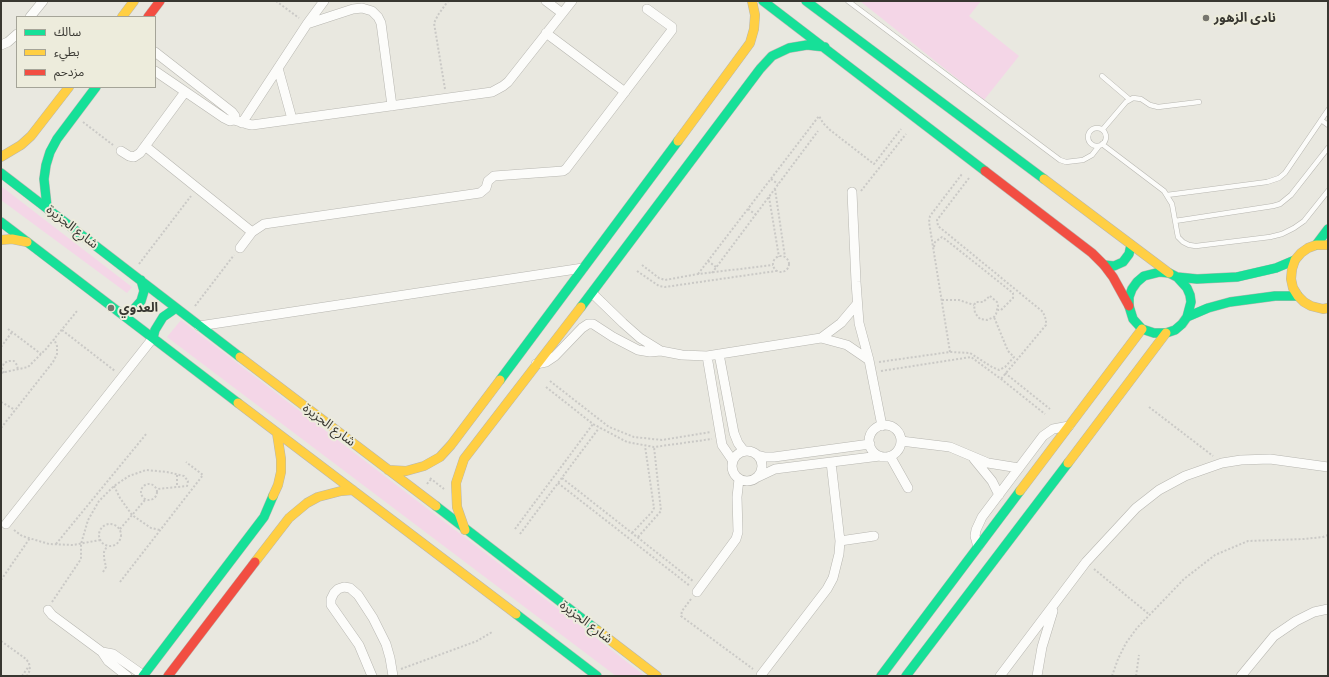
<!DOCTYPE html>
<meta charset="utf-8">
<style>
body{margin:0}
#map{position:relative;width:1329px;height:677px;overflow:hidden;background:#e9e8e0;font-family:"IBM Plex Sans","Noto Sans Arabic",sans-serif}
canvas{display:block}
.frame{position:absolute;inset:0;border:2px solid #383731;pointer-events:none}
.legend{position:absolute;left:16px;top:16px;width:140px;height:72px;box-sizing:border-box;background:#edecdc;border:1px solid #a5a498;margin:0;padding:5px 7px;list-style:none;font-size:12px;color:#383731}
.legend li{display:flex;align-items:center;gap:8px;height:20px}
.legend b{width:20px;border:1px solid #a5a498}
</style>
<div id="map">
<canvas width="1329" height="677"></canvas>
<div class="frame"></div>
<ul class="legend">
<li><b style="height:5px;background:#16e098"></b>سالك</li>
<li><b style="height:5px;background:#ffcf43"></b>بطيء</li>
<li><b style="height:5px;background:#f24e42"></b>مزدحم</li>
</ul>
</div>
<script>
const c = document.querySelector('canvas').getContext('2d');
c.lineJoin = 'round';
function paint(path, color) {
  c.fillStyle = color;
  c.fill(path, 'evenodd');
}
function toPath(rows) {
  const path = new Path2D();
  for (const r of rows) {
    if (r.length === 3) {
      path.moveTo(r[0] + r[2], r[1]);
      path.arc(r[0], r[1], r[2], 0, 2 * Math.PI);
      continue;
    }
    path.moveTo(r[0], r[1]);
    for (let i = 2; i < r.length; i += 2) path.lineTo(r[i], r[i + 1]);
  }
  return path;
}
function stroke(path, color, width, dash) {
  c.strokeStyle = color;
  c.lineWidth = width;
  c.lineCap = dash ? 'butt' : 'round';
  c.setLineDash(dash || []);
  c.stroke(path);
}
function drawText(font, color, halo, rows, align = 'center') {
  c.font = font + ' "IBM Plex Sans","Noto Sans Arabic",sans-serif';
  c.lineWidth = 4;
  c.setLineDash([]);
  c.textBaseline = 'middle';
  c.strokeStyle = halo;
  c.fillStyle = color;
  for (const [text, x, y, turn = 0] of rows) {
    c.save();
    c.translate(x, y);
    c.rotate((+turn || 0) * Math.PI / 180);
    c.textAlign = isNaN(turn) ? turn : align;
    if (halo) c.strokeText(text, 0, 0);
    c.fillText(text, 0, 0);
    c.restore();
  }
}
paint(toPath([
 [860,1,981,1,969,16,1019,56,984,100],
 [1,186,132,287,127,293,1,200],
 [181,320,604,644,645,676,616,676,167,337]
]), '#f4d6e7');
const lane = toPath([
 [848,1,1060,160,1066,162,1083,160,1092,155,1099,146],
 [1102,76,1129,99],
 [1321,120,1328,125],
 [1097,137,9],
 [1103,129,1126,102,1133,98,1141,99,1150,105,1158,107,1199,102],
 [1102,144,1164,191,1172,204,1178,237,1183,242,1189,245,1196,246,1270,237,1282,234,1294,228,1304,221,1328,191],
 [1167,195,1267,182,1279,178,1285,173,1328,110],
 [1175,221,1273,206,1280,204,1291,195,1328,148]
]);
const street = toPath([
 [546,1,562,13],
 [30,17,43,1],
 [307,24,353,9,362,8,372,11,378,17,381,23,392,106],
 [546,33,625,92],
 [1,45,8,42,17,34],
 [155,52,232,112,235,116,234,120,230,121,224,118,155,71],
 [278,68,292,119],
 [234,120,247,124,252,125,492,92,503,86,508,82,572,1],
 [242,123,307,24,324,1],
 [145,146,252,232],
 [121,151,129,156,134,157,140,153,185,92],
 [852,192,856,282,859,323,869,360,882,426],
 [240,248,252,232,264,224,480,193,486,188,488,181,494,176,563,171,566,169,672,30,672,27,647,9],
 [592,293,623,323,640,338,661,351],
 [199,326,583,268],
 [821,338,841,323,857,304],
 [719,354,734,433,738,443,744,451],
 [707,356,722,445,733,461],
 [536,364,546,362,555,356,582,328,588,324,593,324,613,337,638,350,650,352,661,351,682,355,707,356,821,338,847,345,869,360],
 [885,441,16],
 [901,441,950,447,988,463,1019,468],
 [747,466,15],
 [757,455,765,457,774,457,870,444],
 [890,456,908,488],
 [974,459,992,481,999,495],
 [758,477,775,469,880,456],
 [6,524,153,338],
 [840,541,874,536],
 [978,547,975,536,976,530,982,517,1043,436,1053,429,1069,426],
 [697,592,736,539,738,532,737,497,739,479],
 [48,610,52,615,102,652,113,654,143,675],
 [102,652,108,661,127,676],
 [761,675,827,589,833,578,839,554,840,541,831,462],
 [372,676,359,645,331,605,331,599,334,593,338,589,344,587,350,588,358,595,373,618,386,644,390,658,393,676],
 [1000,676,1086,562,1136,508,1159,490,1185,476,1222,463,1241,460,1270,459,1328,467],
 [1037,676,1042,647,1053,611],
 [1241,676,1274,636,1296,621,1314,612,1328,609]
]);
const fast = toPath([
 [763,1,985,171],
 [806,1,1044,179],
 [1,173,240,357],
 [47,207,44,179,46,165,50,152,57,139,96,87],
 [1,222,238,403],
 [1316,245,1328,229],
 [1104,265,1114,266,1123,262,1129,254,1131,245],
 [1177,277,1187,288,1190,295,1191,302,1187,317,1182,324,1175,330,1166,333,1154,333,1142,329,1133,319,1129,306,1129,297,1132,289,1137,282,1144,276,1160,272,1169,273,1177,277,1197,279,1237,277,1276,268,1295,260],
 [581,307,760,69,772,56,789,48,807,45,825,47],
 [120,313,125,313,134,309,141,301,144,291,141,280],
 [1187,317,1208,308,1230,302,1275,296,1298,296],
 [153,338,155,330,163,317,176,308],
 [500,380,678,141],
 [436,506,597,630],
 [516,614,597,676],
 [143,676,264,517,273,496],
 [881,676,1020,491],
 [906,676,1068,463]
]);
const slow = toPath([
 [122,17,134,1],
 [678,141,750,43,754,29,755,15,752,1],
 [1,157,21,145,31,136,69,87],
 [1044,179,1169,273],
 [1,240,12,239,27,242],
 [1328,245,1316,245,1308,248,1301,253,1295,260,1292,269,1291,279,1293,288,1298,296,1304,302,1311,306,1323,309,1328,308],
 [240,357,436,506],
 [238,403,516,614],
 [1068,463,1166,333],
 [388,470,406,471,424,466,440,457,451,445,500,380],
 [1020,491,1142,329],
 [273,496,278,485,281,472,281,459,277,433],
 [465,530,457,507,456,483,464,459,581,307],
 [255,562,289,518,307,503,318,497,341,491,353,490],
 [597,630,657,676]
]);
const jam = toPath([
 [148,17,160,1],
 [985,171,1092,253,1104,265,1113,277,1129,306],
 [168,676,255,562]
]);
stroke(lane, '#b7b6b0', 5.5);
stroke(street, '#b7b6b0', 10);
stroke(fast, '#b7b6b0', 10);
stroke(slow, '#b7b6b0', 10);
stroke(jam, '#b7b6b0', 10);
stroke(toPath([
 [276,1,299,18],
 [445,89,434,23,438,15,448,1],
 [83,122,113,145],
 [969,178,937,220,938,226,1043,312,1046,320,1046,325,1001,379],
 [771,179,778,184],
 [775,189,785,257],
 [861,191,906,134],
 [769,197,779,257],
 [748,209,755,214],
 [934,247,935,242,942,237,945,239,1013,293,1013,298,1001,310,998,310],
 [781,264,8],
 [708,261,716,267],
 [139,264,191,196],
 [642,265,659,278,665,280,698,274,773,265],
 [637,271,659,286,665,287,776,271],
 [712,273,818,131],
 [698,274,819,116,823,123,830,130,874,164,901,129],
 [990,296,997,302,998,306,996,314,994,317,987,320,980,319,975,313,974,305,976,302,983,302,990,296],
 [942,300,959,300,974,305],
 [195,306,234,255],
 [8,329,41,354],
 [62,330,115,371],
 [1,347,12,332],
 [950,352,929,222,930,216,962,174],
 [879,362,950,352,970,353,992,367,999,370,1005,367,1014,357,1008,351,994,317],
 [881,371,971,357,1001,379,1045,414],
 [1,373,28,367,46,349,77,311],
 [4,373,2,368,4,363,9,361,14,361,17,365,18,370],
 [1005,373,1050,409],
 [550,381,609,427,634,437,662,440,711,432],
 [546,387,593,424,627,442,654,447,712,439],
 [1,402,15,410],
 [1149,407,1213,456],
 [1,428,53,362,57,354,57,346,54,339],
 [177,475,177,487],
 [430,478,444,489],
 [562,478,693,581],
 [558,483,690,586],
 [149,492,8],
 [427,484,431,479],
 [114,486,120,498,132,515,151,528,160,530],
 [110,535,11],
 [120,529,145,500],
 [515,529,593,424],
 [14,530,22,536,49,544,73,545,100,540],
 [632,533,652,512,654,508,645,446],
 [520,534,599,428],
 [638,537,661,511,654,447],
 [56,544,147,433],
 [1094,569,1150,615],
 [103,572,106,567,104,558,104,552,107,546],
 [1,580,30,538],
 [120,582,203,475,186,462],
 [691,599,682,611,681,616,753,669],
 [52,602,81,559,81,544,88,520,99,501,114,486,129,476,146,470,167,472,184,476,188,481,187,486,157,489],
 [1,641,26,659,29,663,30,670,27,676],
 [401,669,477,641,492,632],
 [22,676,29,666],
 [1112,676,1118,659,1126,643,1137,628,1184,579,1215,555,1248,541,1304,539,1323,537,1328,535],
 [1136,676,1139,655]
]), '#cac9c6', 2, [2, 2]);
stroke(lane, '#fcfcfa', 4.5);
stroke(street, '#fcfcfa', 9);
stroke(fast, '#16e098', 9);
stroke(slow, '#ffcf43', 9);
stroke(jam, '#f24e42', 9);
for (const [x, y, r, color] of [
 [1206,18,4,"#76756e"],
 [111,308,4,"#76756e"]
]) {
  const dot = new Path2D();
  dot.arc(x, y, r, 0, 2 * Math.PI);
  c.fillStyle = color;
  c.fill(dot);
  stroke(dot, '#edecdc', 1.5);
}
drawText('bold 13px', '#383731', '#edecdc', [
 ["نادى الزهور",1214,18],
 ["العدوي",119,308]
], 'left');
drawText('13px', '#383731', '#edecdc', [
 ["شارع الجزيرة",72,227,38],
 ["شارع الجزيرة",329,425,37],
 ["شارع الجزيرة",586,622,37]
]);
</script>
